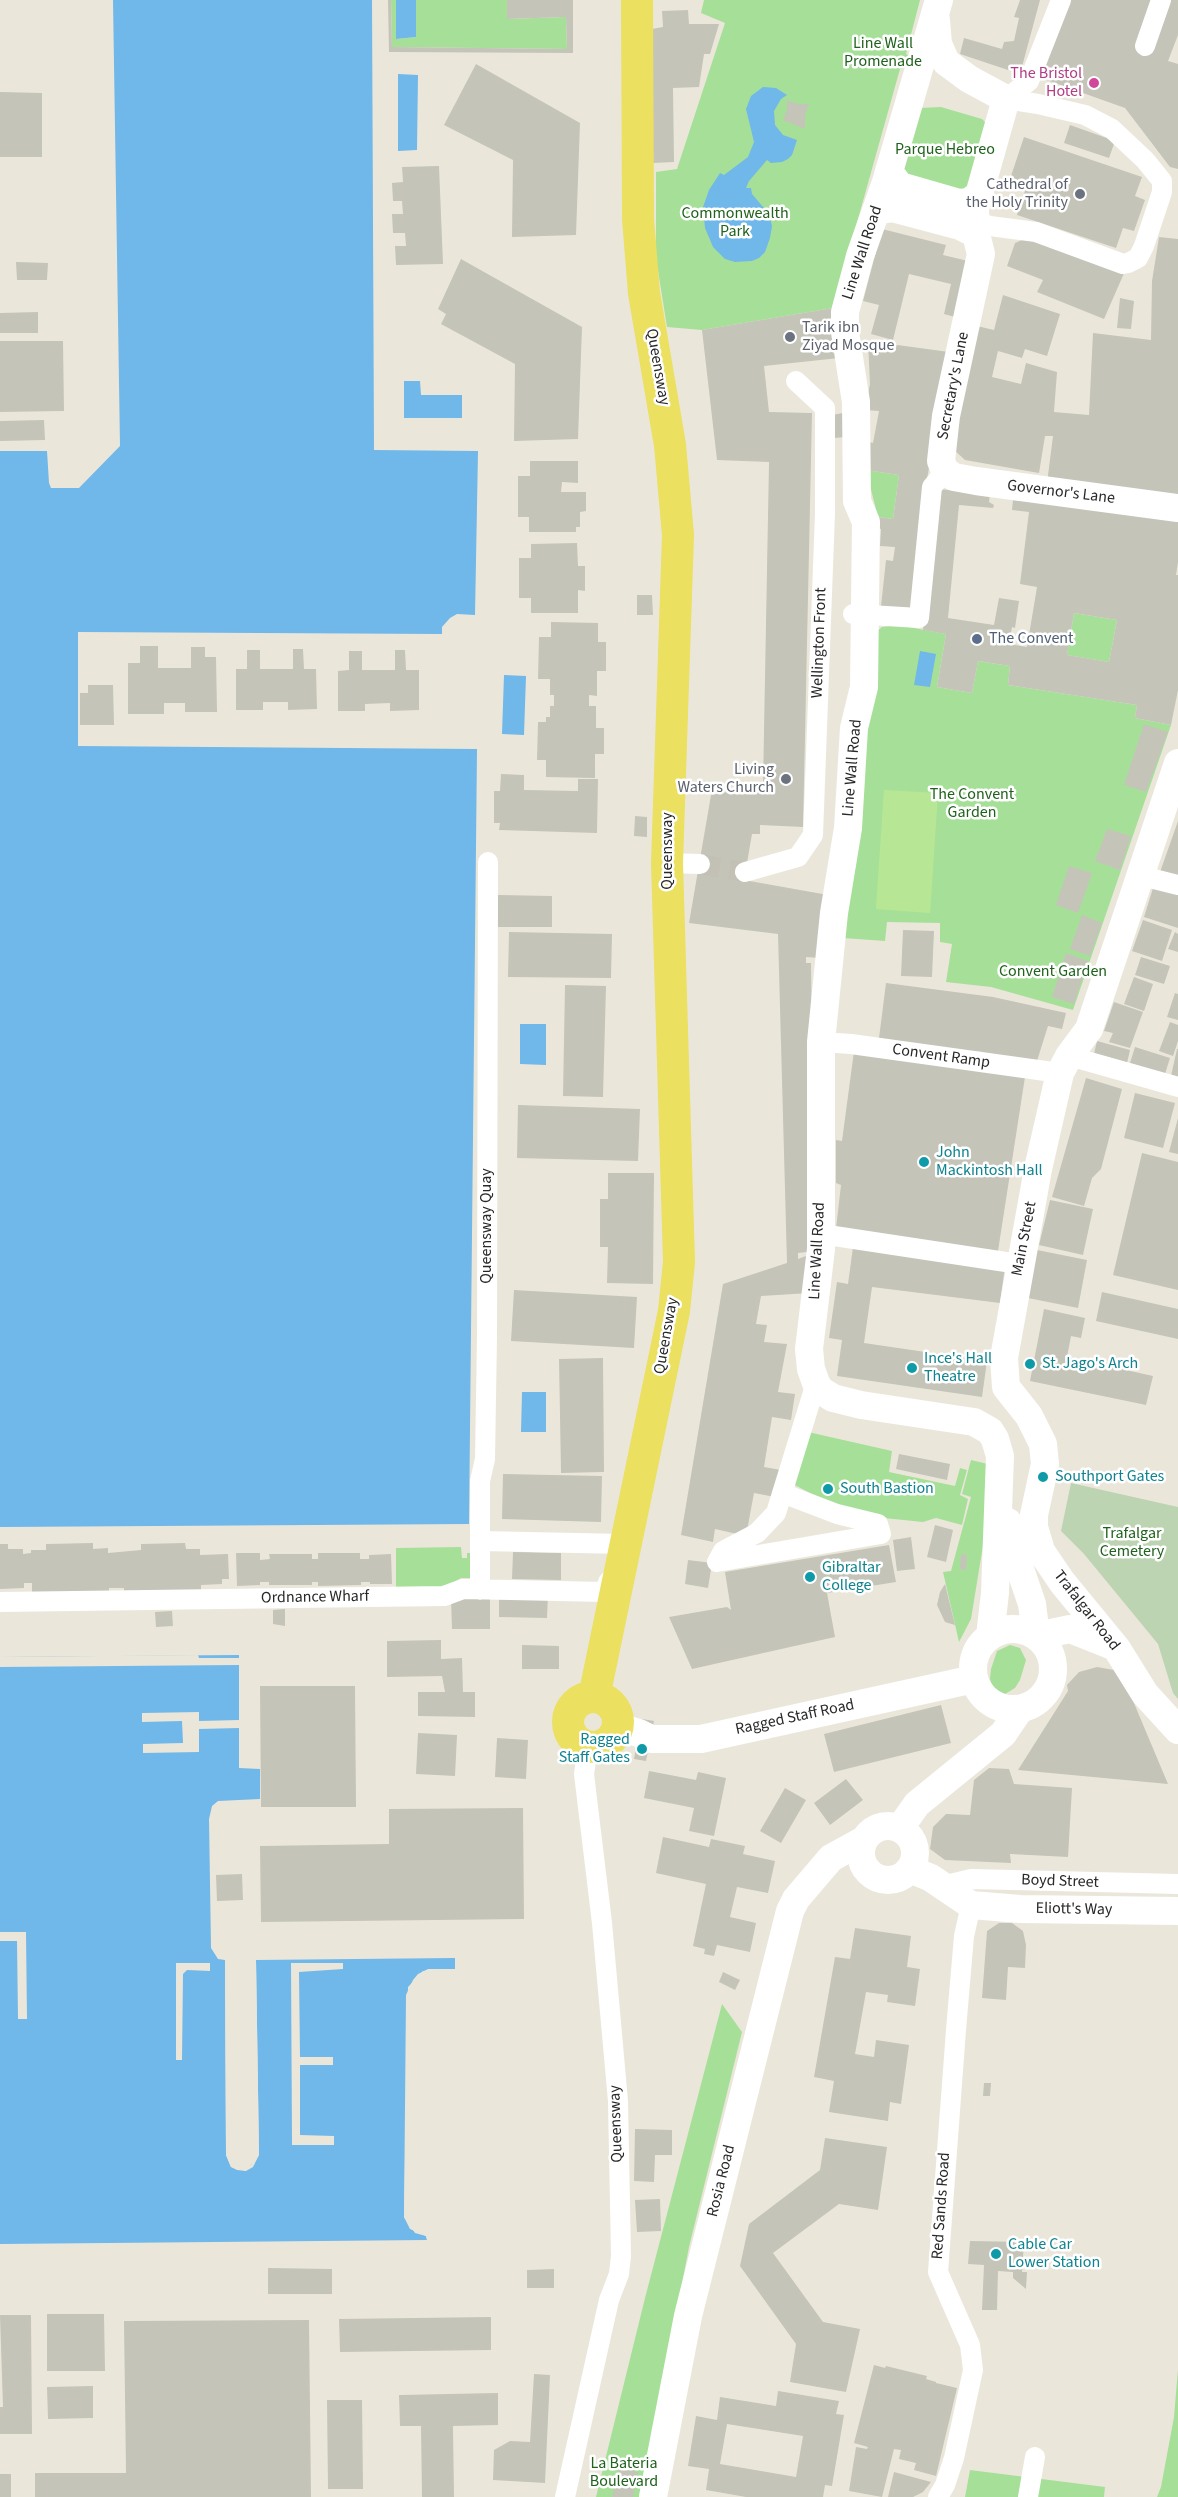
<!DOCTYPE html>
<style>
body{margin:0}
canvas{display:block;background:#eae6da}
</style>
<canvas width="1178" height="2497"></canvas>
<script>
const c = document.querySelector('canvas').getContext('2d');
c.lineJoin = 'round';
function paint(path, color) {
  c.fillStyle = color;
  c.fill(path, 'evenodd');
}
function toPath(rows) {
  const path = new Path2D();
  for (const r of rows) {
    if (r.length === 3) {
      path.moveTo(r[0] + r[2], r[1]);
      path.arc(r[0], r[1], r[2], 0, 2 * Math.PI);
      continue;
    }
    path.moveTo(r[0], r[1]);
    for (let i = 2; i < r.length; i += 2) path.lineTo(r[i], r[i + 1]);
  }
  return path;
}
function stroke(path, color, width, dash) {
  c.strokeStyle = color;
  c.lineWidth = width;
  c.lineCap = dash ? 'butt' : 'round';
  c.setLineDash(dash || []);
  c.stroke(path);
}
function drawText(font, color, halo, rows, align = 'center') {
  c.font = font + ' "Source Sans 3",sans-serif';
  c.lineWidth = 5;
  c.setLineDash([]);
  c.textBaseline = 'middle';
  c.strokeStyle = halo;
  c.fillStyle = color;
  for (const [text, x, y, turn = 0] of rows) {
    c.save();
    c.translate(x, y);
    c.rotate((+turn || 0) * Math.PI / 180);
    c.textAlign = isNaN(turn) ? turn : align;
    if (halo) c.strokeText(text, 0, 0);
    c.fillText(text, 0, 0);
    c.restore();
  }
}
paint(toPath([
 [391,0,396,0,397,39,416,37,416,0,507,0,507,19,566,17,567,49,392,47],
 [704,0,920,0,906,54,913,58,909,69,900,69,833,308,702,330,667,327,656,258,656,172,677,169,725,23,701,13],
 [941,107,982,119,991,128,974,186,959,197,904,182,901,164,919,108],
 [866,470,899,475,893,519,878,517],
 [1074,613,1117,620,1109,662,1067,655],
 [898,625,946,634,937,687,972,693,978,661,1010,666,1008,685,1137,705,1135,718,1171,725,1073,1010,991,987,946,982,952,944,940,942,940,923,887,922,885,941,843,938,876,632,882,627],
 [808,1432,892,1451,889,1472,955,1486,960,1468,967,1470,960,1495,968,1499,962,1525,936,1518,923,1522,884,1518,838,1508,793,1484],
 [971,1460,996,1466,971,1619,959,1642,943,1572,951,1571,971,1497,962,1494],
 [461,1547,462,1558,467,1558,467,1553,472,1553,472,1578,461,1578,446,1587,396,1587,396,1548],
 [1010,1645,1020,1648,1026,1660,1020,1680,1015,1688,1005,1694,993,1688,990,1679,991,1669,997,1651],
 [722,2004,742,2032,689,2247,641,2497,596,2497,645,2298],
 [1178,2369,1178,2497,1157,2497,1161,2487,1174,2417],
 [970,2470,1105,2487,1104,2497,965,2497]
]), '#a6e098');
paint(toPath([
 [1071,1483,1178,1507,1178,1699,1173,1693,1158,1644,1084,1554,1061,1531]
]), '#bdd4b2');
paint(toPath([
 [884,790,938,793,930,913,876,909]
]), '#b7e794');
paint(toPath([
 [113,0,372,0,374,450,478,451,475,615,457,614,450,618,442,627,442,634,78,632,78,746,477,749,469,1524,0,1527,0,451,47,451,49,483,51,488,79,488,120,446],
 [396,0,416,0,416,37,396,39],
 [398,74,418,75,417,150,398,151],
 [763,87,776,88,787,95,781,99,774,111,775,125,783,135,797,140,792,155,788,159,782,162,771,163,767,160,749,181,746,188,751,188,752,194,769,214,772,226,770,238,765,252,759,258,752,261,735,262,725,259,713,247,705,228,703,207,709,190,720,173,724,175,748,157,754,142,746,109,751,96],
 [404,381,420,381,421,395,462,395,462,418,404,418],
 [920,651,936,654,930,687,914,685],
 [504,675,526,676,524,735,502,734],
 [520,1024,546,1024,546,1065,520,1064],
 [522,1392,546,1392,546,1432,521,1432],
 [239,1655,239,1768,260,1769,260,1799,218,1801,212,1806,209,1819,211,1948,218,1959,225,1960,226,2155,231,2167,246,2171,259,2155,256,1960,455,1958,455,1969,423,1971,408,1987,404,2217,415,2233,426,2236,427,2240,0,2244,0,1657]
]), '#70b7ea');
paint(toPath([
 [198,1655,199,1658,239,1658,239,1665,0,1667,0,1657],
 [199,1712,199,1721,239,1720,239,1728,199,1729,199,1752,143,1753,143,1744,183,1743,182,1721,142,1722,142,1713],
 [0,1932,26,1932,27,2019,18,2019,17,1941,0,1941],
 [253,1960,256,1960,259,2155,253,2167,246,2171,237,2170,231,2167,226,2155,225,1970,228,1970,229,2155,233,2164,246,2168,251,2165,256,2155],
 [176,1963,210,1963,210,1971,187,1970,183,1974,182,2060,176,2060],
 [291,1963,343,1963,343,1969,299,1972,300,2057,333,2057,333,2065,300,2065,300,2135,334,2136,334,2145,292,2145],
 [428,1969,458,1969,455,1972,424,1973,411,1988,409,1996,407,2217,412,2227,429,2234,430,2240,427,2240,426,2236,410,2229,404,2217,406,1995,413,1980,418,1974]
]), '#eae6da');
paint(toPath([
 [388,0,391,0,392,47,567,49,566,17,507,19,507,0,573,0,573,53,389,52],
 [1020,0,1040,0,1020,74,960,54,964,38,1002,49,1004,42,1014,41,1019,18,1014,17],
 [1070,0,1178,0,1178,35,1168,61,1178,64,1178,169,1170,167,1125,108,1041,78],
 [688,10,689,24,719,24,710,54,704,54,699,87,673,88,674,162,653,163,652,29,663,27,662,11],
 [476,64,580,123,576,235,512,237,513,160,444,125],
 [0,92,42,93,42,157,0,157],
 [787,100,798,104,809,104,805,114,805,129,783,120,787,110],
 [1070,125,1115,141,1109,158,1064,143],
 [1024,137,1142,177,1135,196,1145,200,1134,231,1123,228,1116,248,1017,215,1025,191,1008,185],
 [439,166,443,264,396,265,395,246,406,246,405,233,393,233,392,214,403,214,402,201,393,201,392,183,403,182,402,167],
 [882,229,946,245,943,255,968,261,955,317,944,314,951,284,909,274,893,340,871,334,879,305,863,301],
 [1031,236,1125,271,1104,319,1037,292,1043,280,1007,266,1015,243],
 [1159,237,1178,239,1178,499,1047,483,1053,436,1045,436,1039,473,965,460,953,449,977,326,994,330,1003,295,1060,314,1047,356,1025,349,1022,358,998,351,992,377,1021,384,1026,363,1057,372,1054,412,1089,415,1093,333,1151,340,1152,281],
 [461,259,582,327,578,439,514,441,515,364,441,324,446,314,438,309],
 [16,262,48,263,47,280,17,280],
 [1120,298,1134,301,1131,329,1117,328],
 [833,308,839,358,764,366,769,412,812,413,803,827,760,825,760,834,752,834,744,880,828,895,820,958,806,957,806,963,811,963,814,1220,807,1252,798,1253,798,1259,806,1256,810,1293,761,1296,756,1324,767,1325,764,1342,787,1344,778,1392,795,1394,791,1420,772,1417,764,1467,781,1470,775,1497,754,1493,746,1536,715,1529,713,1542,681,1535,723,1284,787,1263,778,934,689,923,711,795,763,785,769,462,717,460,702,330],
 [38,312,38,333,0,333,0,313],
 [0,341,63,341,64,411,0,412],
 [868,341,949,352,926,485,916,610,881,606,886,560,893,561,895,547,880,546,881,529,877,528,878,517,893,519,899,475,866,470,869,442,873,443,879,411,865,410,870,384],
 [843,413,846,437,834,438,832,415],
 [44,420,45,440,0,441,0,421],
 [530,461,578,461,578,483,562,482,561,492,586,492,586,511,580,512,580,527,576,527,576,532,529,532,529,517,518,517,518,476,530,476],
 [938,489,990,494,989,502,994,505,993,508,959,505,948,618,994,625,999,598,1019,601,1015,628,1012,627,1009,644,1027,647,1037,587,1020,584,1029,512,1012,510,1013,500,1178,516,1178,562,1176,575,1178,575,1178,690,1171,725,1135,718,1137,705,1008,685,1010,666,978,661,972,693,937,687,946,634,923,630],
 [1074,613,1117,620,1109,662,1067,655],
 [577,543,578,566,585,566,585,591,578,590,578,613,531,613,531,598,519,598,519,558,531,558,531,544],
 [637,595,652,595,653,615,637,615],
 [551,622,598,623,598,642,606,642,606,671,597,671,597,696,589,695,589,706,596,706,596,728,604,728,604,754,595,754,595,778,546,777,546,760,537,760,538,722,546,722,546,717,550,717,550,706,554,706,554,695,550,695,550,679,538,679,539,637,551,637],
 [140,646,158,646,158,668,191,668,191,647,205,647,205,657,216,657,217,712,185,712,185,703,164,703,164,714,128,714,128,663,140,663],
 [293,649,303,649,304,669,316,669,317,709,288,710,288,702,263,702,263,710,236,710,236,669,247,669,247,650,260,650,260,669,293,669],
 [395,650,405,650,406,670,419,670,419,710,390,711,390,703,365,704,365,711,338,711,338,671,349,670,349,651,362,651,362,670,395,670],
 [88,685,113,685,114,725,80,725,80,693,88,693],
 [1144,724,1168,732,1146,792,1124,785],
 [501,774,524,775,524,790,578,791,578,779,598,779,597,833,499,830,500,823,494,823,494,791,500,791],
 [635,816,647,817,647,837,634,836],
 [1178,821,1178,878,1159,875],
 [1107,829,1131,836,1120,870,1095,861],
 [1069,866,1092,873,1078,913,1056,905],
 [1154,885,1178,890,1178,928,1144,917],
 [498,895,552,896,552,927,498,927],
 [1082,915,1102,923,1090,956,1070,949],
 [1143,920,1172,930,1162,961,1132,951],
 [903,930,934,931,932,977,901,976],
 [509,932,612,934,611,978,508,977],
 [1175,932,1178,934,1178,952,1168,949],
 [1066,953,1088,961,1074,1004,1052,997],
 [1141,957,1170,966,1164,984,1135,975],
 [1134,977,1153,984,1144,1011,1124,1004],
 [886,983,993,997,1066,1013,1062,1029,1048,1026,1037,1061,982,1055,982,1052,975,1051,974,1055,879,1038],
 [565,985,606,986,603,1097,563,1096],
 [1175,993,1178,994,1178,1020,1167,1017],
 [1114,1002,1143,1012,1130,1048,1109,1042,1113,1033,1104,1031],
 [1170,1022,1178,1025,1178,1041,1173,1056,1159,1051],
 [1097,1041,1130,1050,1127,1063,1094,1054],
 [1135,1047,1170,1058,1165,1074,1130,1063],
 [1177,1049,1178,1049,1178,1078,1171,1076],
 [854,1051,1025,1077,998,1251,836,1229,841,1185,836,1183,836,1140,842,1141],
 [1086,1078,1122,1089,1101,1169,1092,1178,1084,1206,1052,1197],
 [1135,1093,1175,1103,1163,1148,1124,1138],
 [518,1105,640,1109,638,1161,517,1158],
 [1178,1118,1178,1154,1169,1152],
 [1142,1153,1178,1162,1178,1290,1113,1275],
 [608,1173,654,1173,653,1284,607,1283,608,1247,600,1247,600,1199,608,1199],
 [1050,1200,1093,1209,1083,1255,1039,1245],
 [853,1247,1005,1266,1000,1303,872,1287,864,1343,987,1361,982,1397,837,1376,842,1340,829,1338,837,1282,848,1284],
 [1037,1250,1087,1260,1078,1308,1028,1298],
 [514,1290,637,1297,634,1348,511,1341],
 [1102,1292,1178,1309,1178,1339,1096,1321],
 [1044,1309,1085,1318,1081,1338,1071,1336,1067,1357,1153,1376,1146,1405,1030,1381],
 [603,1358,604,1472,561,1473,559,1359],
 [899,1454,950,1464,947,1480,896,1469],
 [503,1474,602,1476,601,1522,502,1519],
 [935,1525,953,1530,946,1562,927,1557],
 [911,1537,915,1569,897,1571,893,1540],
 [93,1543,93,1549,108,1548,108,1553,141,1550,141,1544,185,1543,186,1549,200,1549,200,1555,228,1554,229,1579,222,1579,222,1584,201,1585,201,1590,124,1591,124,1588,109,1588,109,1592,32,1593,32,1583,24,1583,24,1588,0,1589,0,1544,8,1544,8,1549,23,1549,23,1554,31,1553,31,1550,46,1550,46,1544],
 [889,1545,896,1582,827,1593,835,1637,692,1669,669,1617,727,1607,731,1610,725,1572],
 [513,1552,561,1553,561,1580,512,1579],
 [236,1553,260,1553,260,1560,270,1559,269,1554,312,1554,312,1559,318,1559,318,1553,360,1553,360,1559,369,1559,369,1555,391,1554,392,1584,370,1584,370,1582,361,1582,361,1585,318,1586,318,1582,312,1582,312,1585,269,1585,269,1582,260,1582,260,1585,237,1586],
 [961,1554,967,1555,966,1570,960,1569],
 [688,1560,712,1563,708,1588,685,1584],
 [945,1584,955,1625,945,1622,937,1605,940,1592],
 [499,1593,548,1595,547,1618,499,1617],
 [451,1598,490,1598,490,1629,452,1629],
 [285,1609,285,1626,273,1624,273,1610],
 [172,1611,173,1626,156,1627,155,1612],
 [441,1640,441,1659,462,1658,463,1692,475,1692,475,1717,418,1716,418,1692,445,1692,442,1676,387,1677,387,1641],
 [522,1645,559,1646,559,1669,522,1669],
 [1097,1667,1114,1670,1131,1696,1168,1784,1018,1770,1068,1691,1067,1685,1079,1672],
 [260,1686,355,1686,356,1807,261,1807],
 [941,1705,951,1743,834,1772,824,1734],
 [642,1719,654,1721,646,1761,634,1759],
 [418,1733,457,1735,455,1776,416,1774],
 [497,1738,528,1740,526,1779,495,1777],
 [989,1768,1009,1769,1014,1784,1072,1788,1068,1857,1010,1854,1011,1863,945,1860,930,1849,933,1827,946,1814,970,1815,974,1780],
 [649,1771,696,1780,698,1772,726,1778,714,1836,689,1831,694,1808,644,1798],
 [846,1779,863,1800,830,1825,814,1803],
 [785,1788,806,1800,781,1843,760,1831],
 [523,1808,524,1919,261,1922,260,1846,389,1844,389,1809],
 [663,1837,709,1847,711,1839,745,1846,743,1854,775,1861,768,1893,737,1887,730,1917,756,1923,750,1952,717,1945,714,1956,704,1954,705,1949,693,1946,706,1884,656,1873],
 [242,1874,243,1900,217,1901,216,1875],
 [999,1923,1012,1923,1023,1931,1026,1945,1025,1968,1008,1967,1006,2000,982,1998,987,1931],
 [855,1928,911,1936,907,1967,920,1969,915,2006,887,2002,888,1995,866,1992,855,2054,874,2057,876,2040,909,2045,901,2104,890,2102,888,2121,829,2112,834,2081,814,2077,835,1957,850,1959],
 [723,1972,740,1980,735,1990,719,1982],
 [984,2083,991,2083,990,2096,983,2096],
 [635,2129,672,2130,672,2155,655,2155,654,2182,634,2181],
 [825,2138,887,2147,878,2210,839,2204,773,2253,823,2322,860,2329,846,2392,790,2382,796,2344,740,2266,749,2224,820,2170],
 [660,2199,661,2231,637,2232,635,2200],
 [970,2241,1024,2242,1022,2272,1027,2272,1026,2289,1013,2278,1013,2272,998,2271,997,2310,982,2310,984,2265,968,2264],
 [268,2268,332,2269,332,2294,268,2294],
 [554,2269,554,2288,527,2288,527,2270],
 [47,2314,104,2314,105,2371,47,2371],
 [0,2315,31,2315,32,2434,0,2434,0,2407,3,2407],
 [491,2317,491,2350,340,2352,339,2319],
 [309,2320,311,2497,35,2497,35,2473,126,2473,124,2321],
 [874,2365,885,2368,886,2366,927,2376,926,2379,936,2382,936,2383,957,2388,936,2476,914,2470,916,2463,899,2459,901,2450,894,2449,882,2497,849,2491,856,2447,867,2449,868,2447,854,2443],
 [534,2374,550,2375,545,2483,493,2480,494,2450,510,2441,530,2442],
 [93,2386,93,2418,48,2419,47,2387],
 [778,2391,839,2401,836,2414,844,2415,832,2486,825,2485,823,2497,746,2497,706,2490,709,2469,688,2466,696,2416,717,2420,720,2397,776,2406],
 [727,2424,803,2436,796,2477,720,2464],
 [498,2393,498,2425,453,2426,454,2497,422,2497,421,2426,400,2426,399,2395],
 [327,2400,362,2400,363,2489,328,2489],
 [619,2468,638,2472,633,2497,612,2497],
 [894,2472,931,2482,923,2492,913,2497,888,2497],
 [0,2474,11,2474,11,2497,0,2497]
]), '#c5c4b9');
stroke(toPath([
 [700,864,745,872]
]), '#c3c0b6', 20, [20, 10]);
stroke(toPath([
 [1145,46,1161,0],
 [1006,99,1029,81,1061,0],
 [974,220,990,226,1036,232,1123,264,1128,263,1138,258,1144,246,1162,192,1162,181,1145,160,1112,129,1085,115,1038,104,1006,99],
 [853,614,919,618,932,487,945,471],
 [667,863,700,864],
 [745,872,798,857,813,835,825,513,825,408,796,381],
 [1142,876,1178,885],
 [821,1042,851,1044,1060,1073],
 [1069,1056,1178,1087],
 [821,1234,1019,1264],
 [782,1493,837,1514,878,1524,881,1534,717,1562,723,1551,757,1533,776,1513,816,1383],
 [480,1541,625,1544],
 [480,1590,480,1481,485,1459,487,1336,488,862],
 [0,1602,444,1596,463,1589,605,1592,608,1582,614,1576],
 [942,1886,971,1879,1178,1884],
 [565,2497,609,2300,619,2274,621,2256,618,2101,602,1923,584,1774,588,1747],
 [938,2497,945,2485,954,2458,973,2370,970,2345,938,2272,956,2030,964,1936,971,1905],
 [1028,2497,1035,2457]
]), '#fff', 20);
stroke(toPath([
 [939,0,886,182,860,256,845,312,845,332,856,402,857,501,866,522,864,687,854,728,848,828,834,913,821,1042,821,1249,809,1349,811,1369,816,1383,820,1390,833,1398,861,1405,974,1422,990,1431,995,1439,1000,1456,995,1593,990,1636],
 [936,20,938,44,946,62,969,79,1006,99,975,209,976,234,981,254,946,416,941,461,945,471,954,477,976,481,1178,508],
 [889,172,900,186,959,203,969,202,977,196],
 [876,211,892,208,960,226,976,234],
 [1178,763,1089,1029,1069,1056,1060,1073,1038,1169,1004,1358,1006,1387,1029,1416,1043,1444,1045,1464,1034,1515,1034,1527,1041,1551,1062,1582,1117,1649,1145,1694,1178,1730],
 [1008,1522,1013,1548,1032,1604,1036,1636],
 [1013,1669,40],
 [1043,1642,1051,1633,1070,1629,1113,1646],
 [618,1727,639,1733,651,1739,701,1739,974,1679],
 [888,1853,27],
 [900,1828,917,1804,1003,1734,1020,1709],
 [910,1869,931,1878,971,1905,1020,1909,1178,1911],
 [653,2497,688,2316,790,1911,796,1899,831,1858,862,1841]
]), '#fff', 28);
stroke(toPath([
 [594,1697,674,1311,679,1262,667,863,678,535,670,445,644,293,638,219,637,0],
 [593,1722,25]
]), '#ebe05f', 32);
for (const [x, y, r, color] of [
 [1094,83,6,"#d1479c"],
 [1080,194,6,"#6b7280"],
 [790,337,6,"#6b7280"],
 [977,639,6,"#5c6f8a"],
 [786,779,6,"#6b7280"],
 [924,1162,6,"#0f9aa8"],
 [1030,1364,6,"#0f9aa8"],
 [912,1368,6,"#0f9aa8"],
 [1043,1477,6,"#0f9aa8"],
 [828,1489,6,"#0f9aa8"],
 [810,1577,6,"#0f9aa8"],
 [642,1749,6,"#0f9aa8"],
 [996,2254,6,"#0f9aa8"]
]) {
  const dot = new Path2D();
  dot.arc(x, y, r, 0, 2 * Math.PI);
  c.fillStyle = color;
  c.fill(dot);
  stroke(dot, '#fff', 2);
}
drawText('16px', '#1f621c', '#fff', [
 ["Line Wall",883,44],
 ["Promenade",883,62],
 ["Parque Hebreo",945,150],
 ["Commonwealth",735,214],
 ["Park",735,232],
 ["The Convent",972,795],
 ["Garden",972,813],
 ["Convent Garden",1053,972],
 ["Trafalgar",1132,1534],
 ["Cemetery",1132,1552],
 ["La Bateria",624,2464],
 ["Boulevard",624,2482]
]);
drawText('16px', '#b23c85', '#fff', [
 ["The Bristol",1082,74],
 ["Hotel",1082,92]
], 'right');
drawText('16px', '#5b616d', '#fff', [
 ["Cathedral of",1068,185],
 ["the Holy Trinity",1068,203],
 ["Tarik ibn",802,328,"left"],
 ["Ziyad Mosque",802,346,"left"],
 ["Living",774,770],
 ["Waters Church",774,788]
], 'right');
drawText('16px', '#282828', '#fff', [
 ["Line Wall Road",863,253,-72],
 ["Queensway",657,367,80],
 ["Secretary's Lane",954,386,-79],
 ["Governor's Lane",1061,493,7],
 ["Wellington Front",820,643,-88],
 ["Line Wall Road",853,768,-85],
 ["Queensway",668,851,-90],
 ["Convent Ramp",941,1057,8],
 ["Queensway Quay",487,1226,-90],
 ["Main Street",1025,1239,-79],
 ["Line Wall Road",818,1251,-87],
 ["Queensway",667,1336,-80],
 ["Ordnance Wharf",315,1598,-1],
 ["Trafalgar Road",1086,1611,52],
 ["Ragged Staff Road",795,1718,-12],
 ["Boyd Street",1060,1882,2],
 ["Eliott's Way",1074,1910,1],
 ["Queensway",617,2124,-92],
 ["Rosia Road",722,2181,-76],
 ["Red Sands Road",942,2206,-86]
]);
drawText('16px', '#4e5e75', '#fff', [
 ["The Convent",989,639]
], 'left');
drawText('16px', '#0d838f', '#fff', [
 ["John",936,1153],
 ["Mackintosh Hall",936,1171],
 ["Ince's Hall",924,1359],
 ["Theatre",924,1377],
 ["St. Jago's Arch",1042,1364],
 ["Southport Gates",1055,1477],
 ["South Bastion",840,1489],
 ["Gibraltar",822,1568],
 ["College",822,1586],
 ["Ragged",630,1740,"right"],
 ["Staff Gates",630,1758,"right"],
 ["Cable Car",1008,2245],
 ["Lower Station",1008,2263]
], 'left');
</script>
